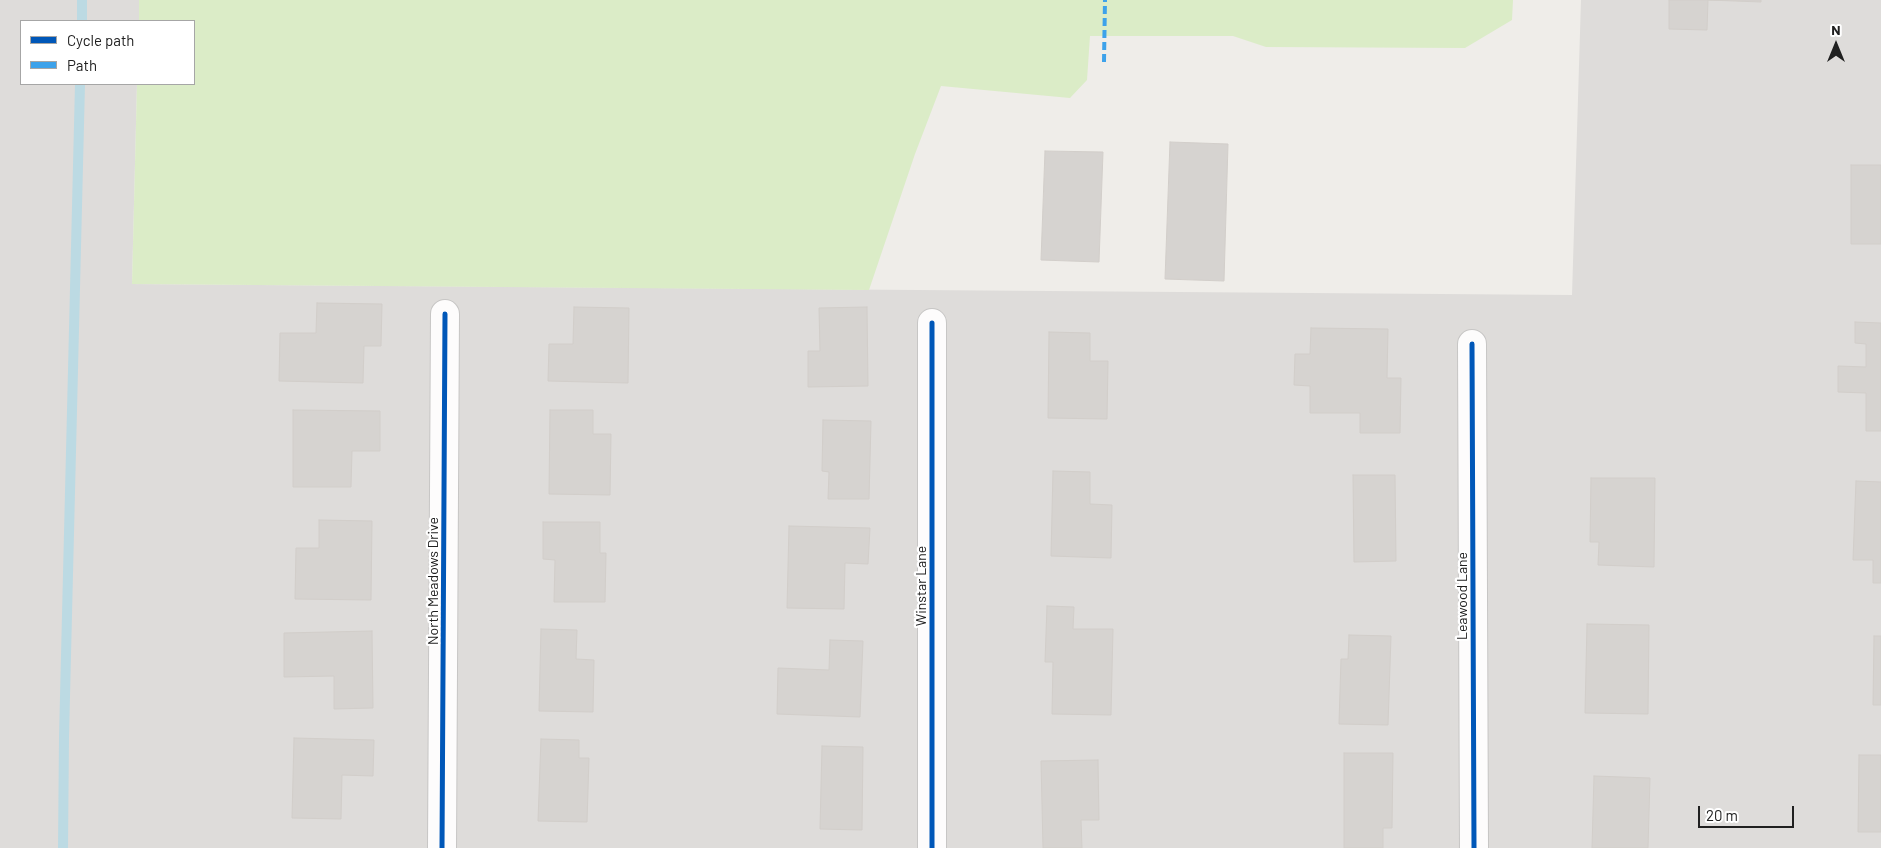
<!DOCTYPE html>
<style>
body{margin:0}
#map{position:relative;width:1881px;height:848px;overflow:hidden;background:#efede9;font-family:Barlow,sans-serif}
canvas{display:block}
.legend{position:absolute;left:20px;top:20px;width:175px;height:65px;box-sizing:border-box;background:#fff;border:1px solid #a6a6a6;margin:0;padding:6px 9px;list-style:none;font-size:15px;color:#202020}
.legend li{display:flex;align-items:center;gap:10px;height:25px}
.legend b{width:25px;border:1px solid #a6a6a6}
.north{position:absolute;left:1811px;top:20px;width:50px;height:50px;-webkit-text-stroke:4px #fff;paint-order:stroke;rotate:0deg;font-size:14px;font-weight:700;line-height:20px;text-align:center;color:#202020}
.north::after{content:'';display:block;margin:auto;width:18px;height:22px;background:#202020;clip-path:polygon(50% 0,100% 100%,50% 72%,0 100%)}
.scale{position:absolute;left:1698px;top:806px;width:96px;height:22px;box-sizing:border-box;border:2px solid #202020;border-top:0;padding-left:6px;font-size:15px;line-height:18px;white-space:nowrap;color:#202020;-webkit-text-stroke:4px #fff;paint-order:stroke}
</style>
<div id="map">
<canvas width="1881" height="848"></canvas>
<ul class="legend">
<li><b style="height:6px;background:#0057b8"></b>Cycle path</li>
<li><b style="height:6px;background:#3da2ea"></b>Path</li>
</ul>
<div class="north">N</div>
<div class="scale">20 m</div>
</div>
<script>
const c = document.querySelector('canvas').getContext('2d');
c.lineJoin = 'round';
function paint(path, color) {
  c.fillStyle = color;
  c.fill(path, 'evenodd');
}
function toPath(rows) {
  const path = new Path2D();
  for (const r of rows) {
    path.moveTo(r[0], r[1]);
    for (let i = 2; i < r.length; i += 2) path.lineTo(r[i], r[i + 1]);
  }
  return path;
}
function stroke(path, color, width, dash) {
  c.strokeStyle = color;
  c.lineWidth = width;
  c.lineCap = dash ? 'butt' : 'round';
  c.setLineDash(dash || []);
  c.stroke(path);
}
function drawText(font, color, halo, rows, align = 'center') {
  c.font = font + ' Barlow,sans-serif';
  c.lineWidth = 4.5;
  c.setLineDash([]);
  c.textBaseline = 'middle';
  c.strokeStyle = halo;
  c.fillStyle = color;
  for (const [text, x, y, turn = 0] of rows) {
    c.save();
    c.translate(x, y);
    c.rotate((+turn || 0) * Math.PI / 180);
    c.textAlign = isNaN(turn) ? turn : align;
    if (halo) c.strokeText(text, 0, 0);
    c.fillText(text, 0, 0);
    c.restore();
  }
}
paint(toPath([
 [0,0,139,0,139,21,21,21,21,84,137,84,132,284,1572,295,1581,0,1881,0,1881,848,0,848]
]), '#dedcda');
paint(toPath([
 [139,0,1513,0,1512,20,1465,48,1266,47,1233,36,1090,36,1087,80,1070,98,941,86,915,154,869,290,132,284,137,84,194,84,194,21,139,21]
]), '#dbecc7');
stroke(toPath([
 [82,21,82,0],
 [63,848,64,737,80,84]
]), '#bcdae3', 10);
const building = toPath([
 [1669,0,1761,0,1761,2,1708,0,1707,30,1669,29,1669,0],
 [1170,142,1228,144,1224,281,1165,279,1170,142],
 [1045,151,1103,152,1099,262,1041,260,1045,151],
 [1851,165,1881,165,1881,244,1851,244,1851,165],
 [317,303,382,304,381,346,364,346,363,383,279,381,280,333,316,333,317,303],
 [574,307,629,308,628,383,548,381,549,344,573,344,574,307],
 [867,307,868,386,808,387,808,351,820,351,819,308,867,307],
 [1855,322,1881,323,1881,431,1866,431,1866,393,1838,392,1838,366,1866,367,1866,344,1855,343,1855,322],
 [1311,328,1388,329,1387,378,1401,378,1400,433,1360,433,1360,413,1310,413,1310,386,1294,385,1295,354,1310,354,1311,328],
 [1049,332,1090,333,1090,361,1108,361,1107,419,1048,418,1049,332],
 [293,410,380,411,380,451,352,451,351,487,293,487,293,410],
 [550,410,593,410,593,434,611,434,610,495,549,494,550,410],
 [823,420,871,421,869,499,828,499,829,472,822,471,823,420],
 [1053,471,1090,472,1090,504,1112,505,1111,558,1051,556,1053,471],
 [1353,475,1395,475,1396,561,1354,562,1353,475],
 [1591,478,1655,478,1654,567,1598,565,1599,542,1590,542,1591,478],
 [1856,481,1881,482,1881,583,1873,583,1873,560,1853,560,1856,481],
 [319,520,372,521,371,600,295,599,296,548,319,548,319,520],
 [543,522,600,522,600,553,606,553,605,602,554,602,555,560,543,559,543,522],
 [789,526,870,528,868,564,845,563,844,609,787,608,789,526],
 [1047,606,1074,607,1073,629,1113,629,1111,715,1052,714,1053,662,1045,662,1047,606],
 [1587,624,1649,625,1648,714,1585,713,1587,624],
 [541,629,577,630,576,659,594,660,593,712,539,711,541,629],
 [372,631,373,708,334,709,334,676,284,677,284,633,372,631],
 [1349,635,1391,636,1388,725,1339,724,1341,659,1348,659,1349,635],
 [1874,636,1881,636,1881,705,1873,705,1874,636],
 [830,640,863,641,860,717,777,714,778,668,829,670,830,640],
 [294,738,374,740,373,776,342,775,341,819,292,818,294,738],
 [541,739,579,740,579,758,589,758,587,822,538,821,541,739],
 [822,746,863,747,862,830,820,829,822,746],
 [1344,753,1393,753,1392,828,1383,828,1383,848,1344,848,1344,753],
 [1859,755,1881,755,1881,832,1858,832,1859,755],
 [1098,760,1099,820,1081,820,1082,848,1043,848,1041,761,1098,760],
 [1594,776,1650,778,1648,848,1592,848,1594,776]
]);
paint(building, '#d6d3d0');
stroke(building, '#d2ceca', 1);
const street = toPath([
 [932,323,932,848],
 [1472,344,1474,848],
 [442,848,445,314]
]);
stroke(street, '#c7c6c5', 30);
stroke(street, '#fdfcfc', 28);
stroke(toPath([
 [1104,62,1105,0]
]), '#3da2ea', 4, [8, 4]);
stroke(toPath([
 [932,323,932,848],
 [1472,344,1474,848],
 [442,848,445,314]
]), '#0057b8', 5);
drawText('14px', '#202020', '#fff', [
 ["North Meadows Drive",433,581,-90],
 ["Winstar Lane",921,586,-90],
 ["Leawood Lane",1462,596,-90]
]);
</script>
